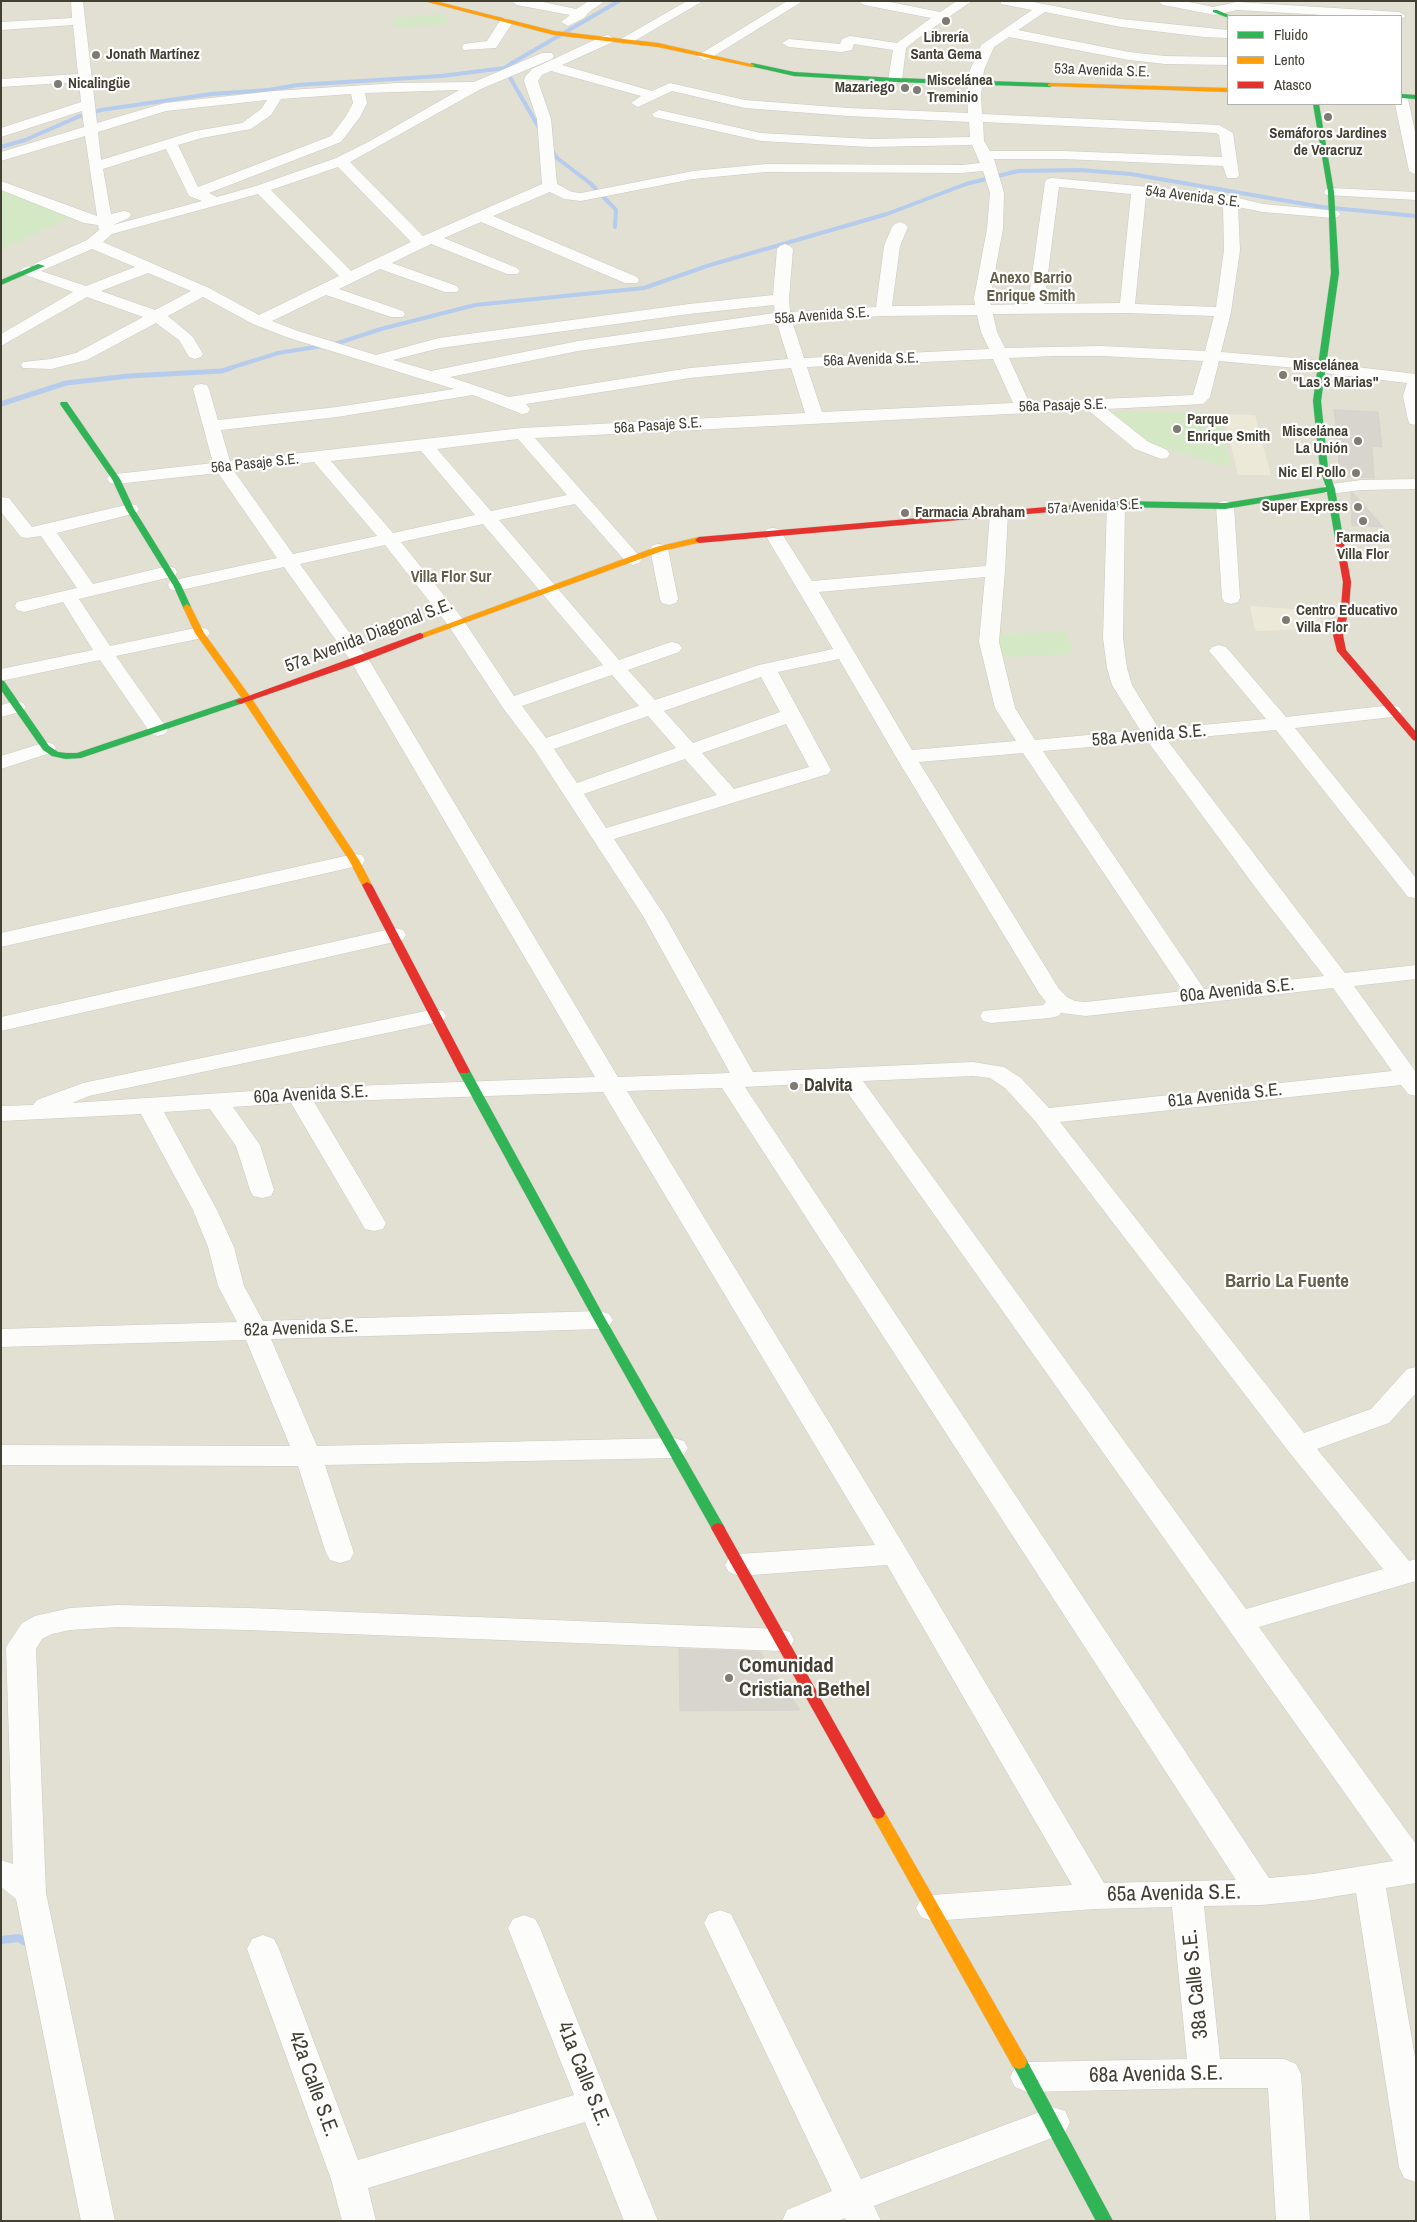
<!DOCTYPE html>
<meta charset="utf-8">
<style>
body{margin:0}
#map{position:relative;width:1417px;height:2222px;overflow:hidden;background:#eeece6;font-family:"Archivo Narrow",sans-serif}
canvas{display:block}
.frame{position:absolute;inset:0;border:2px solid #423f33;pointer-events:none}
.legend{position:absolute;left:1227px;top:15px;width:175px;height:90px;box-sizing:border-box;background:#fff;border:1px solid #b3b2ad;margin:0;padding:6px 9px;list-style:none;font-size:15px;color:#423f33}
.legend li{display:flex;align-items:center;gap:10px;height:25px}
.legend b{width:25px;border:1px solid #b3b2ad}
</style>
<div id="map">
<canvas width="1417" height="2222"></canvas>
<div class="frame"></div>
<ul class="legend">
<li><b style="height:6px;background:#30b455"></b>Fluido</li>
<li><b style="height:6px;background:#ff9f0a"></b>Lento</li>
<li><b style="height:6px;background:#e5322d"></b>Atasco</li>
</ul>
</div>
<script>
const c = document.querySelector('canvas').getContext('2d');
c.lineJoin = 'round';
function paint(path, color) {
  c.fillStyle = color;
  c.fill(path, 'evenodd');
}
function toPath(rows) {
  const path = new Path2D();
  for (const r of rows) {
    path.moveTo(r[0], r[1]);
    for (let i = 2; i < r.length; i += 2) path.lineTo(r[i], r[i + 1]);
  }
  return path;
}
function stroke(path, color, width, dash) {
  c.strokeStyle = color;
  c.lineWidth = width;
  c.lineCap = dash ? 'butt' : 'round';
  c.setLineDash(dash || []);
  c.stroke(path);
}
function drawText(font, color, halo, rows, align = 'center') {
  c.font = font + ' "Archivo Narrow",sans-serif';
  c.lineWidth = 4.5;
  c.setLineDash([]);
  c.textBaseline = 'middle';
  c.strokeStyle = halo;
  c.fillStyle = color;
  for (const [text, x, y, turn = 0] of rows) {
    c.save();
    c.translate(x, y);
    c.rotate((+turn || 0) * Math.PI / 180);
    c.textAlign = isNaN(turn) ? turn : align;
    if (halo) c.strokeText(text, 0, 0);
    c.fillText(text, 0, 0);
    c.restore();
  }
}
paint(toPath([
 [1,1,1416,1,1416,2221,1,2221],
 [1228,16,1401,16,1401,104,1228,104]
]), '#e2dfd3');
paint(toPath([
 [1223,414,1255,415,1271,475,1238,475],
 [1250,606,1320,611,1320,629,1255,631]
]), '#ece9d8');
paint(toPath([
 [444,14,449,24,397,28,392,18],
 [1,190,15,192,74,216,1,250],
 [1109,412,1202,412,1220,417,1231,464,1222,466,1146,442],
 [1066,631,1074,654,1002,657,995,634]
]), '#d5e8c6');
stroke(toPath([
 [506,70,505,68,512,63,619,1],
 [508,74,542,133],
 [1,147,25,140,80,116,101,110,211,94,269,90,297,85,441,76,505,68],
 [550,147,557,158,590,183,616,210,615,227],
 [227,369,278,353,335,344,381,329,475,305,644,288,710,265,887,214,966,184,1018,171,1080,170,1131,174,1322,207,1416,216]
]), '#b6ccec', 4);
stroke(toPath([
 [1,404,66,383,129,376,222,371,231,368]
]), '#b6ccec', 5);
stroke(toPath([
 [1,1940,18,1938,31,1944]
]), '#b6ccec', 8);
const building = toPath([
 [1334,410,1378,412,1382,447,1372,446,1374,478,1339,476,1338,443,1334,410],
 [1351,493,1353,493,1383,527,1352,525,1351,493],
 [679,1649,760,1652,800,1710,680,1711,679,1649]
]);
paint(building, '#d7d5ce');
stroke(building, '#d5d3cc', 1);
const street = toPath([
 [71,1,83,1,97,123,165,103,274,91,396,83,474,82,542,53,552,53,554,56,552,59,481,89,350,162,423,236,542,184,537,119,524,81,525,77,532,69,603,36,608,35,615,39,613,42,562,65,652,91,670,83,745,100,848,108,968,113,967,95,970,70,981,45,1032,10,1001,4,1000,1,1028,1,1121,19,1228,30,1228,38,1204,37,1121,27,1045,12,1018,30,1129,52,1165,56,1228,57,1228,65,1165,64,1129,60,1009,37,994,47,984,70,981,95,982,114,1219,125,1233,133,1239,175,1237,178,1227,178,1223,166,1063,159,994,159,1004,193,1003,229,990,298,991,305,1028,304,1045,182,1047,179,1052,178,1182,190,1230,196,1263,204,1338,211,1340,214,1338,217,1333,218,1263,212,1238,207,1240,250,1231,312,1221,352,1307,359,1331,364,1416,374,1416,425,1410,424,1408,420,1403,396,1407,383,1331,374,1307,369,1219,361,1210,397,1203,404,1107,409,1147,441,1167,450,1170,454,1167,458,1161,459,1135,449,1088,410,535,438,642,559,639,563,633,565,627,563,575,504,499,520,619,660,665,644,672,642,679,644,682,648,679,652,628,670,655,700,759,665,833,649,764,533,767,529,773,528,779,529,812,581,986,566,990,513,993,509,999,508,1005,509,1008,513,1005,571,999,642,1015,708,1035,740,1140,730,1112,685,1107,668,1103,638,1107,504,1110,500,1116,499,1122,500,1125,504,1123,638,1127,668,1132,685,1159,729,1266,719,1209,651,1212,647,1219,645,1226,647,1286,717,1392,705,1399,707,1402,711,1399,715,1392,717,1295,728,1416,878,1416,898,1408,897,1276,730,1167,740,1345,973,1416,965,1416,979,1354,986,1416,1072,1416,1096,1408,1094,1401,1085,1060,1122,1304,1433,1371,1409,1407,1369,1416,1367,1416,1393,1389,1423,1317,1449,1409,1561,1416,1559,1416,1581,1259,1627,1416,1844,1416,1883,1386,1888,1416,2063,1416,2182,1404,2178,1399,2167,1356,1893,1313,1900,1261,1905,1204,1906,1220,2059,1284,2059,1296,2064,1301,2074,1310,2221,1276,2221,1268,2088,1205,2088,1027,2092,1015,2087,1010,2077,1015,2067,1027,2062,1187,2059,1172,1907,1095,1909,932,1921,921,1917,916,1908,921,1899,932,1895,1072,1885,887,1565,739,1576,729,1572,725,1565,729,1558,739,1554,875,1545,603,1092,314,1102,386,1223,383,1229,374,1231,365,1229,291,1103,233,1107,260,1145,274,1190,271,1196,262,1198,253,1196,250,1190,236,1146,210,1109,164,1112,217,1210,234,1247,244,1286,263,1321,600,1311,609,1314,613,1320,609,1326,600,1329,271,1339,317,1446,674,1438,684,1441,688,1448,684,1455,674,1458,325,1465,354,1553,350,1560,340,1563,330,1560,326,1553,298,1466,1,1465,1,1445,290,1446,246,1340,1,1347,1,1329,237,1322,218,1286,208,1247,193,1210,141,1114,1,1121,1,1106,33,1105,37,1100,83,1083,435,1009,443,1011,446,1016,443,1021,89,1096,72,1103,298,1088,595,1077,350,660,284,567,177,591,170,589,168,585,170,581,277,558,218,473,116,484,110,483,107,479,110,475,116,474,213,463,193,389,195,385,201,384,207,385,209,389,218,420,337,407,454,389,286,337,253,324,203,297,168,316,193,337,203,354,201,357,195,359,189,357,179,340,156,323,87,360,51,369,23,368,21,365,23,362,51,359,76,353,143,317,87,297,1,346,1,334,73,292,23,274,20,271,23,268,28,266,35,268,33,266,36,263,87,240,99,230,98,225,84,223,1,190,1,181,97,216,85,136,1,161,1,152,84,127,82,111,1,137,1,128,81,102,79,82,1,87,1,79,78,74,73,25,1,30,1,22,72,18,71,1],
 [551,71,641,96,631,103,638,107,672,91,745,108,848,116,969,122,970,137,870,139,761,133,659,110,652,114,654,117,761,141,870,147,972,145,980,163,962,165,766,164,693,171,581,193,572,192,557,184,551,119,538,81,542,75,551,71],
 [459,90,370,141,336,158,256,186,217,197,209,193,341,142,360,117,367,103,365,93,459,90],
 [351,94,353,103,346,116,331,136,198,187,178,145,202,138,251,129,271,115,281,99,351,94],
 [267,100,261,109,242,123,195,131,101,160,98,132,166,111,267,100],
 [983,122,1216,133,1219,135,1222,157,1063,151,990,151,984,141,983,122],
 [166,149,189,196,202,201,113,225,129,218,131,215,129,212,124,211,111,214,103,169,166,149],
 [338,167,411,242,351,271,271,190,338,167],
 [983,171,990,193,987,229,974,298,975,305,892,306,900,246,908,227,905,224,900,222,895,224,892,227,884,246,876,307,790,312,789,299,793,249,790,246,785,244,780,246,777,249,773,295,689,304,439,338,376,355,298,331,272,321,326,295,391,317,403,317,405,314,403,311,339,289,380,269,445,292,457,292,459,289,457,286,392,263,431,244,507,274,517,274,520,271,517,268,444,238,481,222,625,283,637,283,639,280,637,277,493,216,550,192,564,199,581,201,693,179,766,172,962,173,983,171],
 [1059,187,1131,194,1120,303,1044,304,1059,187],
 [258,194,339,276,259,315,209,288,103,242,112,234,258,194],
 [1146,195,1223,204,1224,250,1216,307,1135,304,1146,195],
 [92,249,135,267,86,286,41,271,92,249],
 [148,273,191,291,155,310,101,291,148,273],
 [774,305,775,313,578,341,431,371,393,360,440,348,689,314,774,305],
 [1127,313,1214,316,1205,351,1101,346,1005,348,997,332,993,314,1127,313],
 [977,315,981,332,989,349,804,358,792,321,883,316,977,315],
 [777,323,788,359,690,368,509,397,450,377,578,351,777,323],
 [1054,356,1101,356,1203,361,1193,395,1029,402,1009,358,1054,356],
 [993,359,1013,403,822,412,807,367,993,359],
 [791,368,805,413,522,428,230,461,221,430,337,417,473,395,522,414,528,413,530,409,526,404,690,378,791,368],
 [518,439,567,495,491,511,437,449,518,439],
 [421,451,475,515,393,533,331,461,421,451],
 [314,462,377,536,293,554,234,471,314,462],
 [483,524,603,665,514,696,462,618,401,542,483,524],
 [385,545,448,625,503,708,534,749,643,916,730,1073,618,1077,369,660,300,564,385,545],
 [985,577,979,642,995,708,1016,741,912,750,819,592,985,577],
 [839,659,896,757,1039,993,1046,1002,1043,1005,983,1011,980,1016,983,1021,991,1023,1050,1018,1058,1016,1061,1013,1086,1016,1333,988,1392,1071,1049,1108,1021,1078,1004,1067,973,1062,753,1072,665,916,614,839,828,774,831,770,778,672,839,659],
 [612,675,639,706,546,738,522,706,612,675],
 [761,677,780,712,693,743,664,711,761,677],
 [648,716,676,748,577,783,554,749,648,716],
 [786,724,809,767,734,789,702,753,786,724],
 [1148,742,1261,895,1324,976,1204,989,1043,751,1148,742],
 [1023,753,1183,991,1086,1002,1075,1001,1067,997,1059,989,919,762,1023,753],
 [685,759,717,795,606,828,584,794,685,759],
 [973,1076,990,1078,1005,1088,1035,1121,1289,1452,1383,1569,1246,1609,863,1081,973,1076],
 [840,1082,1393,1861,1313,1874,1269,1878,745,1087,840,1082],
 [722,1088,1236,1880,1104,1883,905,1547,627,1091,722,1088],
 [511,1,538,1,576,9,589,1,605,1,589,12,584,18,568,26,561,22,570,15,517,5,511,1],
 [687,1,703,1,631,43,621,43,619,40,687,1],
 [787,1,803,1,709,59,704,60,697,56,787,1],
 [858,1,885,1,940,12,957,1,972,1,917,39,906,48,902,80,895,84,888,80,893,50,854,44,852,50,841,52,789,47,782,43,789,39,840,44,842,39,850,36,897,43,931,18,864,5,858,1],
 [1157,1,1184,1,1213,7,1237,2,1399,12,1406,16,1401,19,1401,16,1340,16,1237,10,1215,15,1163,5,1157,1],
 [506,18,513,22,496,48,464,50,462,47,464,44,487,41,501,19,506,18],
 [1401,95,1408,99,1416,136,1416,175,1409,171,1395,104,1401,104,1401,95],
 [1331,188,1416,192,1416,200,1326,195,1324,192,1326,189,1331,188],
 [1416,479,1416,489,1361,490,1331,494,1325,493,1322,489,1325,485,1331,484,1361,480,1416,479],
 [1,497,9,498,32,527,130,504,136,505,139,509,136,513,57,533,93,584,168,566,175,568,177,572,175,576,79,599,110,646,200,627,207,629,210,633,207,637,116,656,168,730,165,734,158,736,151,734,100,660,1,681,1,669,93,650,63,602,24,612,17,610,15,606,17,602,77,588,41,536,27,538,21,537,1,512,1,497],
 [1225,501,1231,502,1234,506,1240,598,1238,602,1231,604,1224,602,1222,598,1216,506,1219,502,1225,501],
 [659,544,665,545,668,549,678,599,676,603,669,605,662,603,660,599,650,549,653,545,659,544],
 [16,701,23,703,26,707,23,711,1,717,1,705,16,701],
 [46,742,53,744,56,748,53,752,1,769,1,756,46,742],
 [354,854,362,855,365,860,362,865,1,947,1,933,354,854],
 [395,928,403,930,406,935,403,940,1,1031,1,1017,395,928],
 [117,1605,248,1608,780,1629,790,1632,794,1640,790,1648,780,1651,248,1630,117,1627,70,1630,52,1634,42,1639,36,1649,46,1893,115,2221,81,2221,16,1899,1,1887,1,1860,13,1864,6,1647,22,1623,35,1616,70,1608,117,1605],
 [720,1910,731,1914,861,2179,1053,2107,1065,2111,1070,2122,1065,2133,874,2206,881,2221,846,2221,845,2218,838,2221,782,2221,787,2210,832,2191,704,1923,709,1914,720,1910],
 [524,1915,535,1919,540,1928,658,2221,624,2221,585,2122,368,2188,376,2221,342,2221,331,2179,247,1949,252,1939,263,1935,274,1939,279,1949,358,2160,574,2095,508,1928,513,1919,524,1915]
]);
const fast = toPath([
 [1213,10,1217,10,1231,16,1226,17,1213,12,1213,10],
 [752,63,794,72,895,78,1050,83,1053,85,1050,87,895,82,794,76,750,66,750,64,752,63],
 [1401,94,1416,95,1416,99,1401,98,1401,94],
 [1313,104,1319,104,1334,192,1339,273,1321,401,1328,469,1335,489,1343,538,1339,541,1335,538,1327,492,1225,509,1116,507,1044,512,1043,510,1047,507,1116,501,1225,503,1326,487,1320,469,1313,401,1331,273,1328,192,1313,104],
 [38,264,45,266,1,285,1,280,38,264],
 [61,402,67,402,120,479,134,509,181,585,191,607,190,609,184,609,183,607,173,585,126,509,112,479,60,404,61,402],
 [1,680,4,681,49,746,58,752,66,753,77,753,237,699,240,698,245,701,243,703,81,758,66,759,52,756,43,750,1,690,1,680],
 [464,1068,470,1071,606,1320,725,1528,723,1531,718,1533,713,1531,594,1320,458,1071,464,1068],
 [1019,2055,1025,2057,1113,2221,1096,2221,1011,2062,1013,2057,1019,2055]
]);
const slow = toPath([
 [424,1,435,1,554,31,658,43,755,65,752,67,658,47,554,35,424,1],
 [1050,83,1228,88,1228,92,1048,86,1048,84,1050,83],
 [699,537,702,538,702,542,662,551,423,638,417,638,415,636,656,547,699,537],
 [187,604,191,607,204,633,252,699,359,860,372,885,371,887,367,888,362,885,349,860,243,700,195,633,183,607,187,604],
 [878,1807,883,1809,1025,2057,1027,2062,1025,2067,1019,2069,1013,2067,873,1817,871,1813,873,1809,878,1807]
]);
const jam = toPath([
 [1047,507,1051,510,1050,512,699,543,695,540,699,537,1047,507],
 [1339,535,1343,538,1351,582,1349,608,1343,635,1346,650,1416,732,1416,741,1413,740,1337,651,1333,635,1341,608,1343,582,1335,538,1339,535],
 [420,633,423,634,423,638,362,662,243,703,240,704,235,701,420,633],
 [367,882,372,885,470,1071,468,1073,460,1073,458,1071,362,885,367,882],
 [718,1523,723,1525,883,1809,885,1813,883,1817,878,1819,873,1817,711,1528,713,1525,718,1523]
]);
stroke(street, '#cccac3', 1);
stroke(fast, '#cccabd', 1);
stroke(slow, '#cccabd', 1);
stroke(jam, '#cccabd', 1);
paint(street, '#fcfcfb');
paint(fast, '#30b455');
paint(slow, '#ff9f0a');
paint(jam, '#e5322d');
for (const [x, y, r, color] of [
 [946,21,5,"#7e7c72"],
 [96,55,5,"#7e7c72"],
 [58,84,5,"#7e7c72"],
 [905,88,5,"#7e7c72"],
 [917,90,5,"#7e7c72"],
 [1328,117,5,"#7e7c72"],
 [1283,375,5,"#7e7c72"],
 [1177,429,5,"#7e7c72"],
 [1358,441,5,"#7e7c72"],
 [1356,473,5,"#7e7c72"],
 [1358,507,5,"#7e7c72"],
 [905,513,5,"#7e7c72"],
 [1363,521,5,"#7e7c72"],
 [1286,620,5,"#7e7c72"],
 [794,1086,5,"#7e7c72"],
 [729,1678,5,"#7e7c72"]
]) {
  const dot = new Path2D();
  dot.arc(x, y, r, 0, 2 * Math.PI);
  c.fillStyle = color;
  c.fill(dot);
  stroke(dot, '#fff', 2);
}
drawText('bold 15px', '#423f33', '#fff', [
 ["Librería",946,38,"center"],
 ["Santa Gema",946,55,"center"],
 ["Jonath Martínez",106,55],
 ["Miscelánea",927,81],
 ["Treminio",927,98],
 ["Nicalingüe",68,84],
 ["Mazariego",895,88,"right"],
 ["Semáforos Jardines",1328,134,"center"],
 ["de Veracruz",1328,151,"center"],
 ["Miscelánea",1293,366],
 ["\"Las 3 Marias\"",1293,383],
 ["Parque",1187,420],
 ["Enrique Smith",1187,437],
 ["Miscelánea",1348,432,"right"],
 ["La Unión",1348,449,"right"],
 ["Nic El Pollo",1346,473,"right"],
 ["Super Express",1348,507,"right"],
 ["Farmacia Abraham",915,513],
 ["Farmacia",1363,538,"center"],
 ["Villa Flor",1363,555,"center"],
 ["Centro Educativo",1296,611],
 ["Villa Flor",1296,628]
], 'left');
drawText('15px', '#423f33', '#fff', [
 ["53a Avenida S.E.",1102,71,2],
 ["54a Avenida S.E.",1193,197,7],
 ["55a Avenida S.E.",822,316,-4],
 ["56a Avenida S.E.",871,360,-2],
 ["56a Pasaje S.E.",1063,406,-2],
 ["56a Pasaje S.E.",658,426,-4],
 ["56a Pasaje S.E.",255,464,-6],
 ["57a Avenida S.E.",1095,507,-3]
]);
drawText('bold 16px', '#645f4a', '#fff', [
 ["Anexo Barrio",1031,279],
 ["Enrique Smith",1031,297],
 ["Villa Flor Sur",451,578]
]);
drawText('18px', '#423f33', '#fff', [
 ["57a Avenida Diagonal S.E.",369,636,-21],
 ["58a Avenida S.E.",1149,736,-5],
 ["60a Avenida S.E.",1237,991,-6],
 ["60a Avenida S.E.",311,1095,-3],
 ["61a Avenida S.E.",1225,1096,-6],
 ["62a Avenida S.E.",301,1329,-2]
]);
drawText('bold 18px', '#423f33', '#fff', [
 ["Dalvita",804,1086]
], 'left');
drawText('bold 19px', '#645f4a', '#fff', [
 ["Barrio La Fuente",1287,1282]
]);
drawText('bold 21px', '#423f33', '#fff', [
 ["Comunidad",739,1666],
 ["Cristiana Bethel",739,1690]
], 'left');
drawText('21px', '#423f33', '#fff', [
 ["65a Avenida S.E.",1174,1894,-1],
 ["38a Calle S.E.",1196,1984,-96],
 ["41a Calle S.E.",583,2074,68],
 ["68a Avenida S.E.",1156,2075,-1],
 ["42a Calle S.E.",313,2084,70]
]);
</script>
